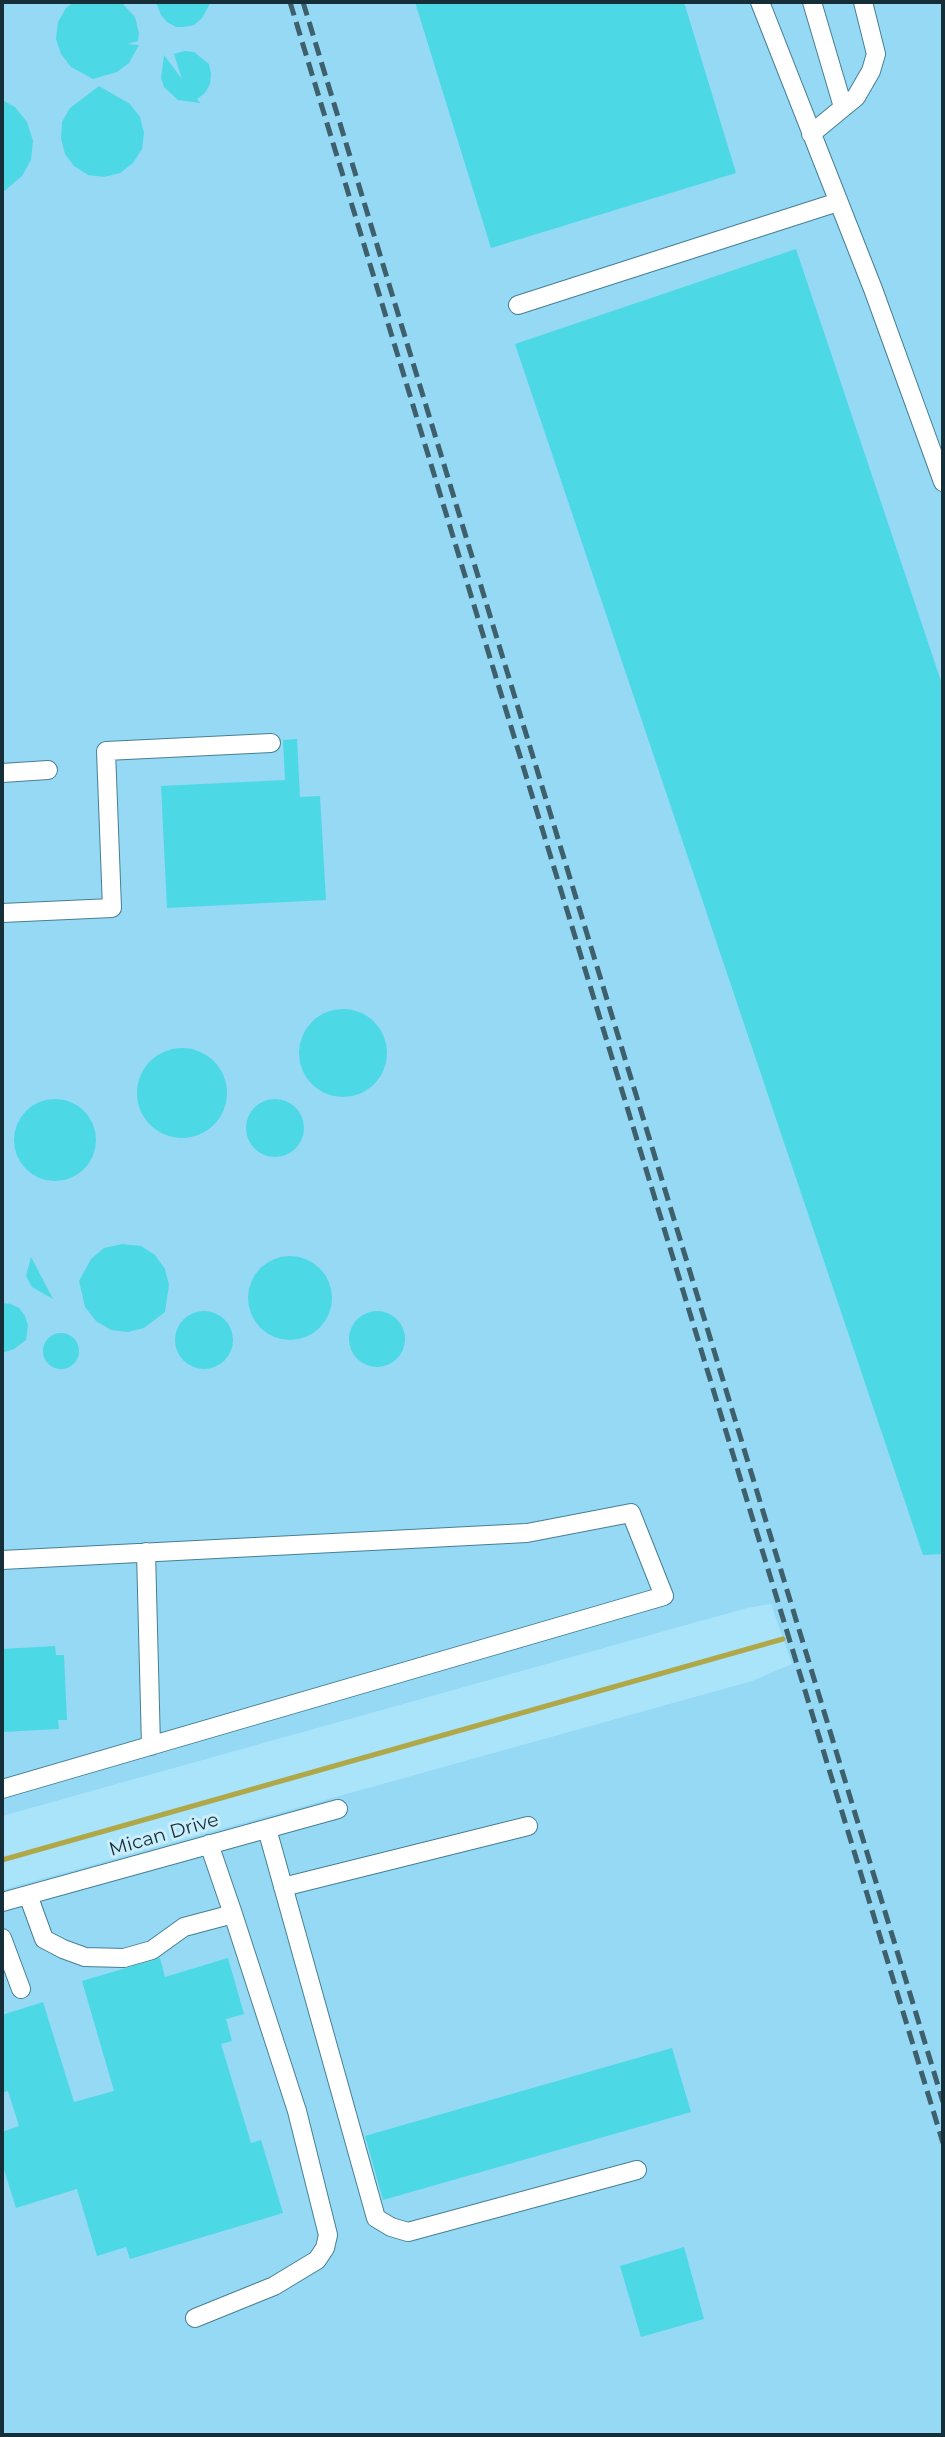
<!DOCTYPE html>
<style>
body{margin:0}
#map{position:relative;width:945px;height:2437px;overflow:hidden;background:#a9e4fb;font-family:Montserrat,sans-serif}
canvas{display:block}
.frame{position:absolute;inset:0;border:4px solid #162e37;pointer-events:none}
</style>
<div id="map">
<canvas width="945" height="2437"></canvas>
<div class="frame"></div>
</div>
<script>
const c = document.querySelector('canvas').getContext('2d');
c.lineJoin = 'round';
function paint(path, color) {
  c.fillStyle = color;
  c.fill(path, 'evenodd');
}
function toPath(rows) {
  const path = new Path2D();
  for (const r of rows) {
    if (r.length === 3) {
      path.moveTo(r[0] + r[2], r[1]);
      path.arc(r[0], r[1], r[2], 0, 2 * Math.PI);
      continue;
    }
    path.moveTo(r[0], r[1]);
    for (let i = 2; i < r.length; i += 2) path.lineTo(r[i], r[i + 1]);
  }
  return path;
}
function stroke(path, color, width, dash) {
  c.strokeStyle = color;
  c.lineWidth = width;
  c.lineCap = dash ? 'butt' : 'round';
  c.setLineDash(dash || []);
  c.stroke(path);
}
function drawText(font, color, halo, rows, align = 'center') {
  c.font = font + ' Montserrat,sans-serif';
  c.lineWidth = 6;
  c.setLineDash([]);
  c.textBaseline = 'middle';
  c.strokeStyle = halo;
  c.fillStyle = color;
  for (const [text, x, y, turn = 0] of rows) {
    c.save();
    c.translate(x, y);
    c.rotate((+turn || 0) * Math.PI / 180);
    c.textAlign = isNaN(turn) ? turn : align;
    if (halo) c.strokeText(text, 0, 0);
    c.fillText(text, 0, 0);
    c.restore();
  }
}
paint(toPath([
 [2,2,943,2,943,2435,2,2435,2,1890,752,1681,792,1664,771,1604,747,1608,2,1816]
]), '#95d9f4');
stroke(toPath([
 [2,1860,783,1639]
]), '#b0a848', 5);
paint(toPath([
 [74,2,121,2,135,17,139,33,138,41,127,44,139,45,129,63,117,72,93,79,71,67,61,54,56,39,58,22,66,8],
 [156,2,211,2,202,18,194,25,184,27,176,27,167,22,161,15],
 [415,2,684,2,736,173,491,248],
 [184,51,194,52,209,64,211,74,210,84,205,93,197,99,200,103,178,100,164,87,161,78,164,55,182,79,174,54],
 [99,86,130,104,140,117,144,133,142,149,133,163,120,173,104,177,88,175,74,166,65,154,61,138,62,122,70,108],
 [2,100,15,107,27,122,33,141,31,160,22,176,2,193],
 [796,249,943,687,943,1554,923,1555,515,344],
 [297,739,300,797,320,796,326,900,167,908,161,786,285,780,283,740],
 [343,1053,44],
 [182,1093,45],
 [275,1128,29],
 [55,1140,41],
 [122,1244,141,1246,155,1255,165,1269,169,1285,165,1312,144,1328,128,1332,111,1330,96,1321,85,1307,79,1281,91,1259,104,1248],
 [290,1298,42],
 [31,1257,53,1299,32,1287,26,1276],
 [2,1303,11,1304,19,1308,25,1316,28,1325,26,1340,14,1349,2,1353],
 [377,1339,28],
 [204,1340,29],
 [61,1351,18],
 [55,1646,56,1655,64,1655,67,1720,58,1720,59,1729,2,1732,2,1649],
 [160,1958,165,1977,228,1958,244,2014,226,2019,232,2041,221,2044,251,2143,261,2140,283,2213,130,2259,126,2247,97,2256,77,2189,16,2208,2,2163,2,2132,19,2126,8,2091,2,2093,2,2015,43,2002,74,2102,114,2091,82,1981],
 [672,2048,691,2112,383,2200,365,2136],
 [684,2247,704,2319,641,2337,620,2266]
]), '#4dd8e6');
const minor = toPath([
 [760,2,873,289,943,482],
 [812,2,843,107],
 [811,134,856,97,871,71,876,54,863,2],
 [518,305,838,202],
 [2,773,48,770],
 [2,913,112,908,106,751,271,743],
 [146,1552,151,1746],
 [2,1560,527,1533,631,1513,664,1596,2,1789],
 [267,1829,376,2218,391,2227,408,2232,637,2170],
 [283,1887,528,1826],
 [28,1895,44,1939,63,1949,85,1957,124,1958,152,1950,184,1927,233,1914,209,1844],
 [2,1902,338,1809],
 [2,1938,21,1989],
 [195,2318,274,2286,317,2260,325,2248,328,2235,297,2111,233,1914]
]);
stroke(minor, '#477f95', 20);
stroke(minor, '#fff', 18);
stroke(toPath([
 [290,2,943,2143],
 [303,2,943,2102]
]), '#3e5f6c', 5, [14, 7]);
drawText('19px', '#162e37', '#caedfb', [
 ["Mican Drive",164,1835,-16]
]);
</script>
